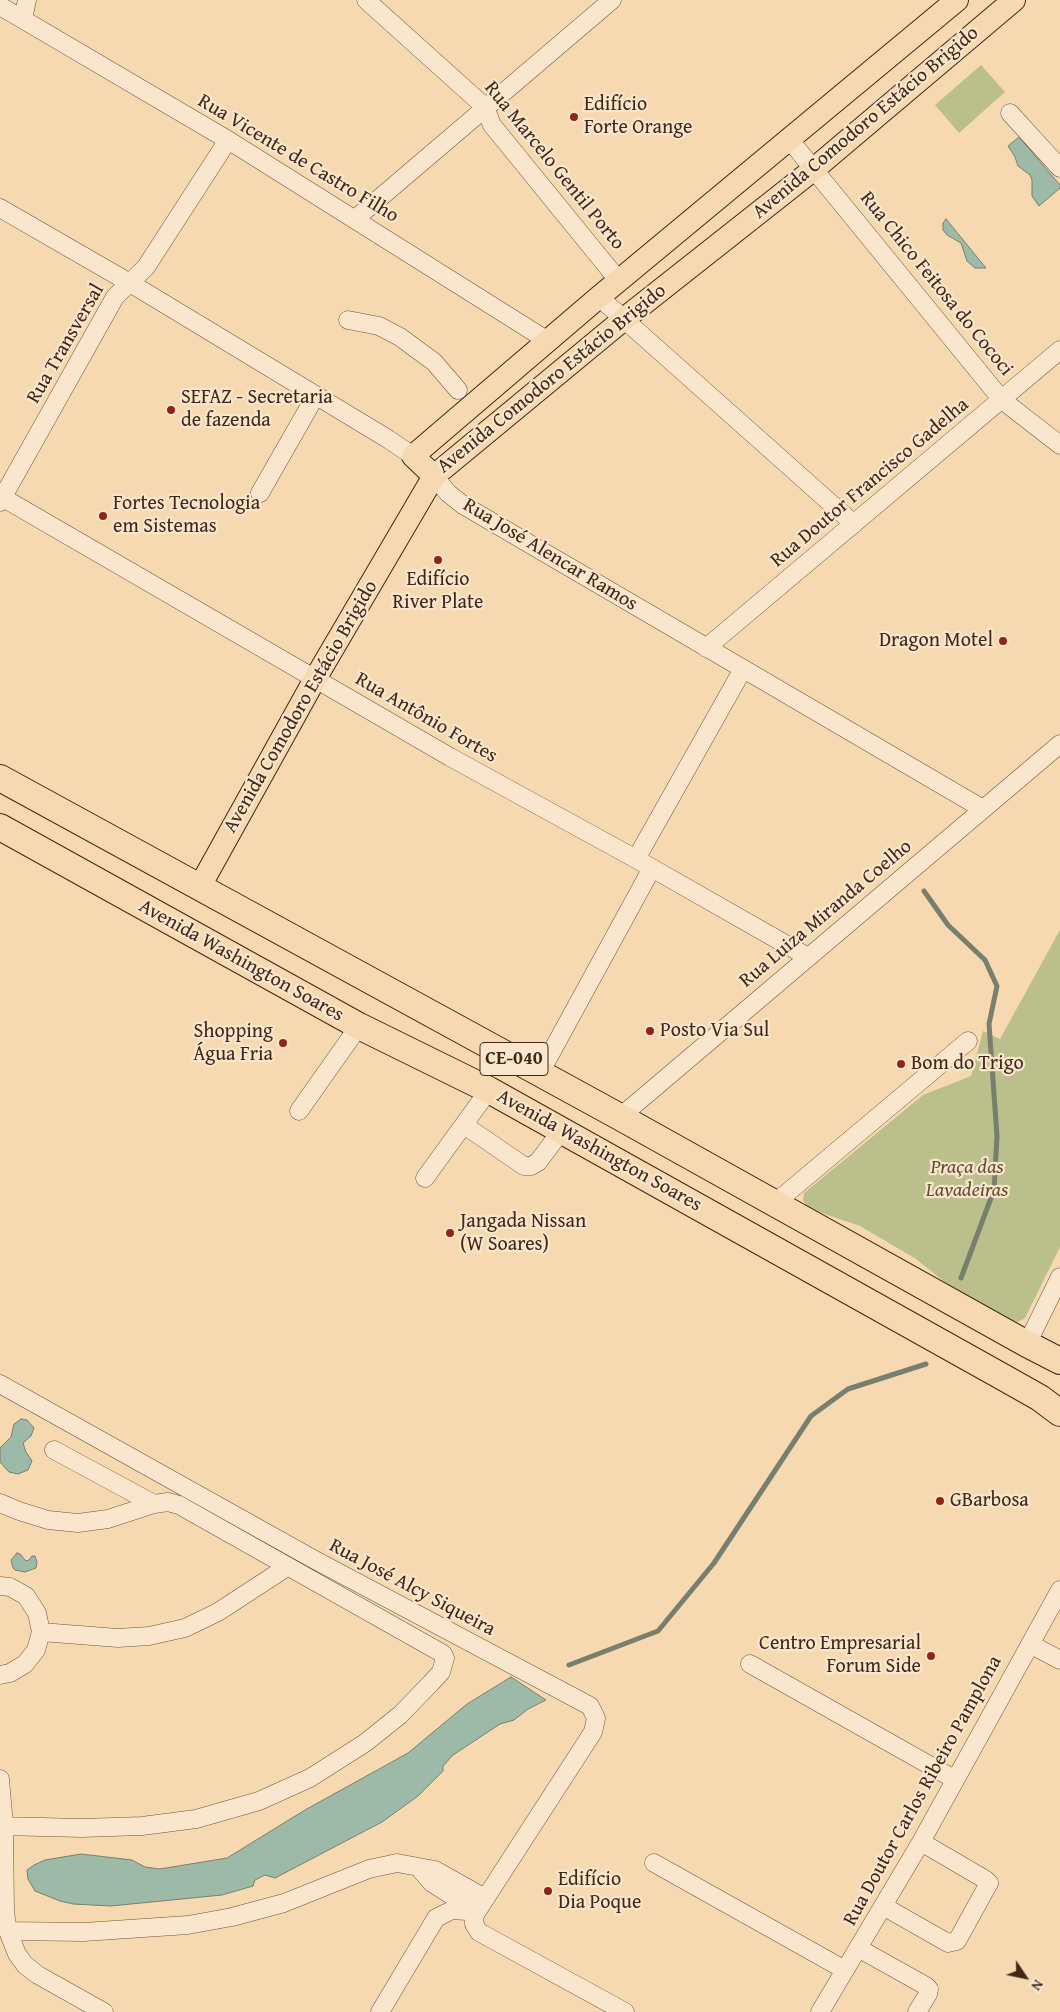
<!DOCTYPE html>
<meta charset="utf-8">
<style>
body{margin:0}
#map{position:relative;width:1060px;height:2012px;overflow:hidden;background:#f6d9b0;font-family:"Gentium Book Plus",serif}
canvas{display:block}
.north{position:absolute;left:1000px;top:1952px;width:50px;height:50px;-webkit-text-stroke:4px #f9e6cc;paint-order:stroke;rotate:124deg;font-size:14px;font-weight:700;line-height:20px;text-align:center;color:#412717}
.north::after{content:'';display:block;margin:auto;width:18px;height:22px;background:#412717;clip-path:polygon(50% 0,100% 100%,50% 72%,0 100%)}
</style>
<div id="map">
<canvas width="1060" height="2012"></canvas>
<div class="north">N</div>
</div>
<script>
const c = document.querySelector('canvas').getContext('2d');
c.lineJoin = 'round';
function paint(path, color) {
  c.fillStyle = color;
  c.fill(path, 'evenodd');
}
function toPath(rows) {
  const path = new Path2D();
  for (const r of rows) {
    path.moveTo(r[0], r[1]);
    for (let i = 2; i < r.length; i += 2) path.lineTo(r[i], r[i + 1]);
  }
  return path;
}
function stroke(path, color, width, dash) {
  c.strokeStyle = color;
  c.lineWidth = width;
  c.lineCap = dash ? 'butt' : 'round';
  c.setLineDash(dash || []);
  c.stroke(path);
}
function drawText(font, color, halo, rows, align = 'center') {
  c.font = font + ' "Gentium Book Plus",serif';
  c.lineWidth = 4.5;
  c.setLineDash([]);
  c.textBaseline = 'middle';
  c.strokeStyle = halo;
  c.fillStyle = color;
  for (const [text, x, y, turn = 0] of rows) {
    c.save();
    c.translate(x, y);
    c.rotate((+turn || 0) * Math.PI / 180);
    c.textAlign = isNaN(turn) ? turn : align;
    if (halo) c.strokeText(text, 0, 0);
    c.fillText(text, 0, 0);
    c.restore();
  }
}
paint(toPath([
 [981,65,1005,92,959,133,935,105],
 [1060,930,1060,1247,1025,1318,1018,1322,1006,1318,947,1284,916,1259,860,1226,813,1210,806,1205,803,1200,804,1193,923,1095,971,1076,983,1031,1000,1039]
]), '#bbbf8c');
const water = toPath([
 [1019,137,1060,185,1060,188,1039,206,1032,196,1032,180,1030,175,1018,166,1015,157,1008,146,1019,137],
 [946,219,986,268,975,268,967,261,961,243,947,235,943,230,943,223,946,219],
 [21,1419,27,1420,34,1428,31,1436,23,1443,26,1452,32,1461,28,1470,18,1474,9,1472,0,1462,0,1448,11,1437,14,1424,21,1419],
 [17,1553,20,1554,26,1561,29,1560,32,1556,35,1556,37,1562,36,1568,25,1572,15,1570,13,1568,11,1560,17,1553],
 [511,1677,546,1700,528,1709,514,1720,500,1724,453,1755,443,1766,443,1771,418,1796,382,1822,275,1878,265,1875,255,1880,253,1886,222,1895,111,1906,73,1904,60,1901,35,1891,28,1879,27,1870,34,1865,45,1860,81,1854,132,1860,145,1867,160,1869,227,1858,305,1810,408,1753,467,1704,511,1677]
]);
paint(water, '#9dbaa9');
stroke(water, '#787f6f', 1);
stroke(toPath([
 [924,891,948,925,985,960,997,986,989,1024,997,1136,994,1190,961,1278],
 [569,1665,658,1631,714,1563,811,1416,848,1389,926,1364]
]), '#787f6f', 5);
const minor = toPath([
 [366,0,485,107,492,125,619,281],
 [0,6,228,140,548,341],
 [23,19,27,0],
 [1010,113,1060,168],
 [789,139,1002,400,1060,445],
 [0,208,130,283,388,439,413,456],
 [355,219,612,0],
 [599,297,854,524],
 [348,320,379,326,400,337,434,362,458,390],
 [434,476,448,493,463,505,983,809],
 [260,493,316,395],
 [0,496,450,757,636,859,808,957],
 [0,502,115,297,146,267,228,140],
 [706,648,1060,350],
 [636,859,743,669],
 [540,1073,652,868],
 [299,1111,359,1026],
 [620,1117,1060,744],
 [464,1125,524,1166,531,1166,538,1162,562,1130],
 [425,1178,489,1090],
 [775,1203,968,1041],
 [1027,1344,1060,1277],
 [0,1384,315,1560,590,1706,596,1718,593,1732,474,1916],
 [54,1450,154,1504],
 [0,1503,19,1511,48,1520,78,1523,108,1519,154,1504,168,1502,179,1505,438,1651,443,1654,445,1658,441,1672,431,1683,400,1715,365,1743,310,1778,259,1801,196,1819,142,1826,82,1828,0,1826],
 [0,1586,10,1587,26,1596,37,1613,41,1632,36,1650,25,1664,10,1673,0,1675],
 [41,1632,118,1638,149,1636,185,1628,218,1612,287,1567],
 [1030,1644,1060,1660],
 [750,1664,954,1779],
 [0,1779,4,1826,5,1913,8,1931,17,1954,25,1965,38,1975,104,2012],
 [654,1863,845,1970],
 [419,1868,432,1883,476,1911],
 [883,1906,948,1943,957,1941,989,1883,986,1880,921,1842],
 [474,1916,474,1924,479,1932,625,2012],
 [8,1931,84,1932,188,1925,232,1917,284,1903,369,1869,397,1863,435,1870,485,1898],
 [858,1948,926,1986,929,1989,928,1994,917,2012],
 [380,2012,436,1918,452,1910,467,1911,474,1916],
 [820,2012,921,1842,1060,1590]
]);
const major = toPath([
 [434,476,413,456,599,297,957,0],
 [199,888,315,679,434,476,624,319,814,169,1014,0]
]);
const highway = toPath([
 [0,778,620,1117,1027,1344,1060,1361],
 [0,827,359,1026,489,1090,1001,1376,1040,1398,1060,1413]
]);
stroke(minor, '#6e543d', 19);
stroke(major, '#412717', 24);
stroke(highway, '#412717', 28);
stroke(minor, '#f9e6cc', 18);
stroke(major, '#f6d9b0', 22);
stroke(highway, '#f6d9b0', 26);
for (const [x, y, r, color] of [
 [574,117,5,"#8f2418"],
 [171,410,5,"#8f2418"],
 [103,516,5,"#8f2418"],
 [438,560,5,"#8f2418"],
 [1003,641,5,"#8f2418"],
 [650,1031,5,"#8f2418"],
 [283,1043,5,"#8f2418"],
 [901,1064,5,"#8f2418"],
 [450,1233,5,"#8f2418"],
 [940,1501,5,"#8f2418"],
 [931,1656,5,"#8f2418"],
 [548,1891,5,"#8f2418"]
]) {
  const dot = new Path2D();
  dot.arc(x, y, r, 0, 2 * Math.PI);
  c.fillStyle = color;
  c.fill(dot);
  stroke(dot, '#f9e6cc', 2);
}
for (const [x, y, w] of [
 [514,1059,68]
]) {
  const box = new Path2D();
  box.roundRect(x - w / 2, y - 16.5, w, 33, 4);
  c.fillStyle = '#f9e6cc';
  c.fill(box);
  stroke(box, '#412717', 1);
}
drawText('bold 19px', '#412717', null, [
 ["CE-040",514,1059]
]);
drawText('20px', '#412717', '#f9e6cc', [
 ["Edifício",584,105],
 ["Forte Orange",584,128],
 ["SEFAZ - Secretaria",181,398],
 ["de fazenda",181,421],
 ["Fortes Tecnologia",113,504],
 ["em Sistemas",113,527],
 ["Edifício",438,580,"center"],
 ["River Plate",438,603,"center"],
 ["Dragon Motel",993,641,"right"],
 ["Posto Via Sul",660,1031],
 ["Shopping",273,1032,"right"],
 ["Água Fria",273,1055,"right"],
 ["Bom do Trigo",911,1064],
 ["Jangada Nissan",460,1222],
 ["(W Soares)",460,1245],
 ["GBarbosa",950,1501],
 ["Centro Empresarial",921,1644,"right"],
 ["Forum Side",921,1667,"right"],
 ["Edifício",558,1880],
 ["Dia Poque",558,1903]
], 'left');
drawText('20px', '#412717', '#f9e6cc', [
 ["Avenida Comodoro Estácio Brigido",866,123,-40],
 ["Rua Vicente de Castro Filho",298,159,31],
 ["Rua Marcelo Gentil Porto",554,166,51],
 ["Rua Chico Feitosa do Cococi",936,284,51],
 ["Rua Transversal",66,344,-60],
 ["Avenida Comodoro Estácio Brigido",552,379,-39],
 ["Rua Doutor Francisco Gadelha",870,483,-40],
 ["Rua José Alencar Ramos",550,555,31],
 ["Avenida Comodoro Estácio Brigido",301,707,-60],
 ["Rua Antônio Fortes",426,718,30],
 ["Rua Luiza Miranda Coelho",826,914,-40],
 ["Avenida Washington Soares",241,961,29],
 ["Avenida Washington Soares",599,1151,29],
 ["Rua José Alcy Siqueira",412,1588,28],
 ["Rua Doutor Carlos Ribeiro Pamplona",923,1791,-61]
]);
drawText('italic 20px', '#604d34', '#f9e6cc', [
 ["Praça das",967,1168],
 ["Lavadeiras",967,1191]
]);
</script>
